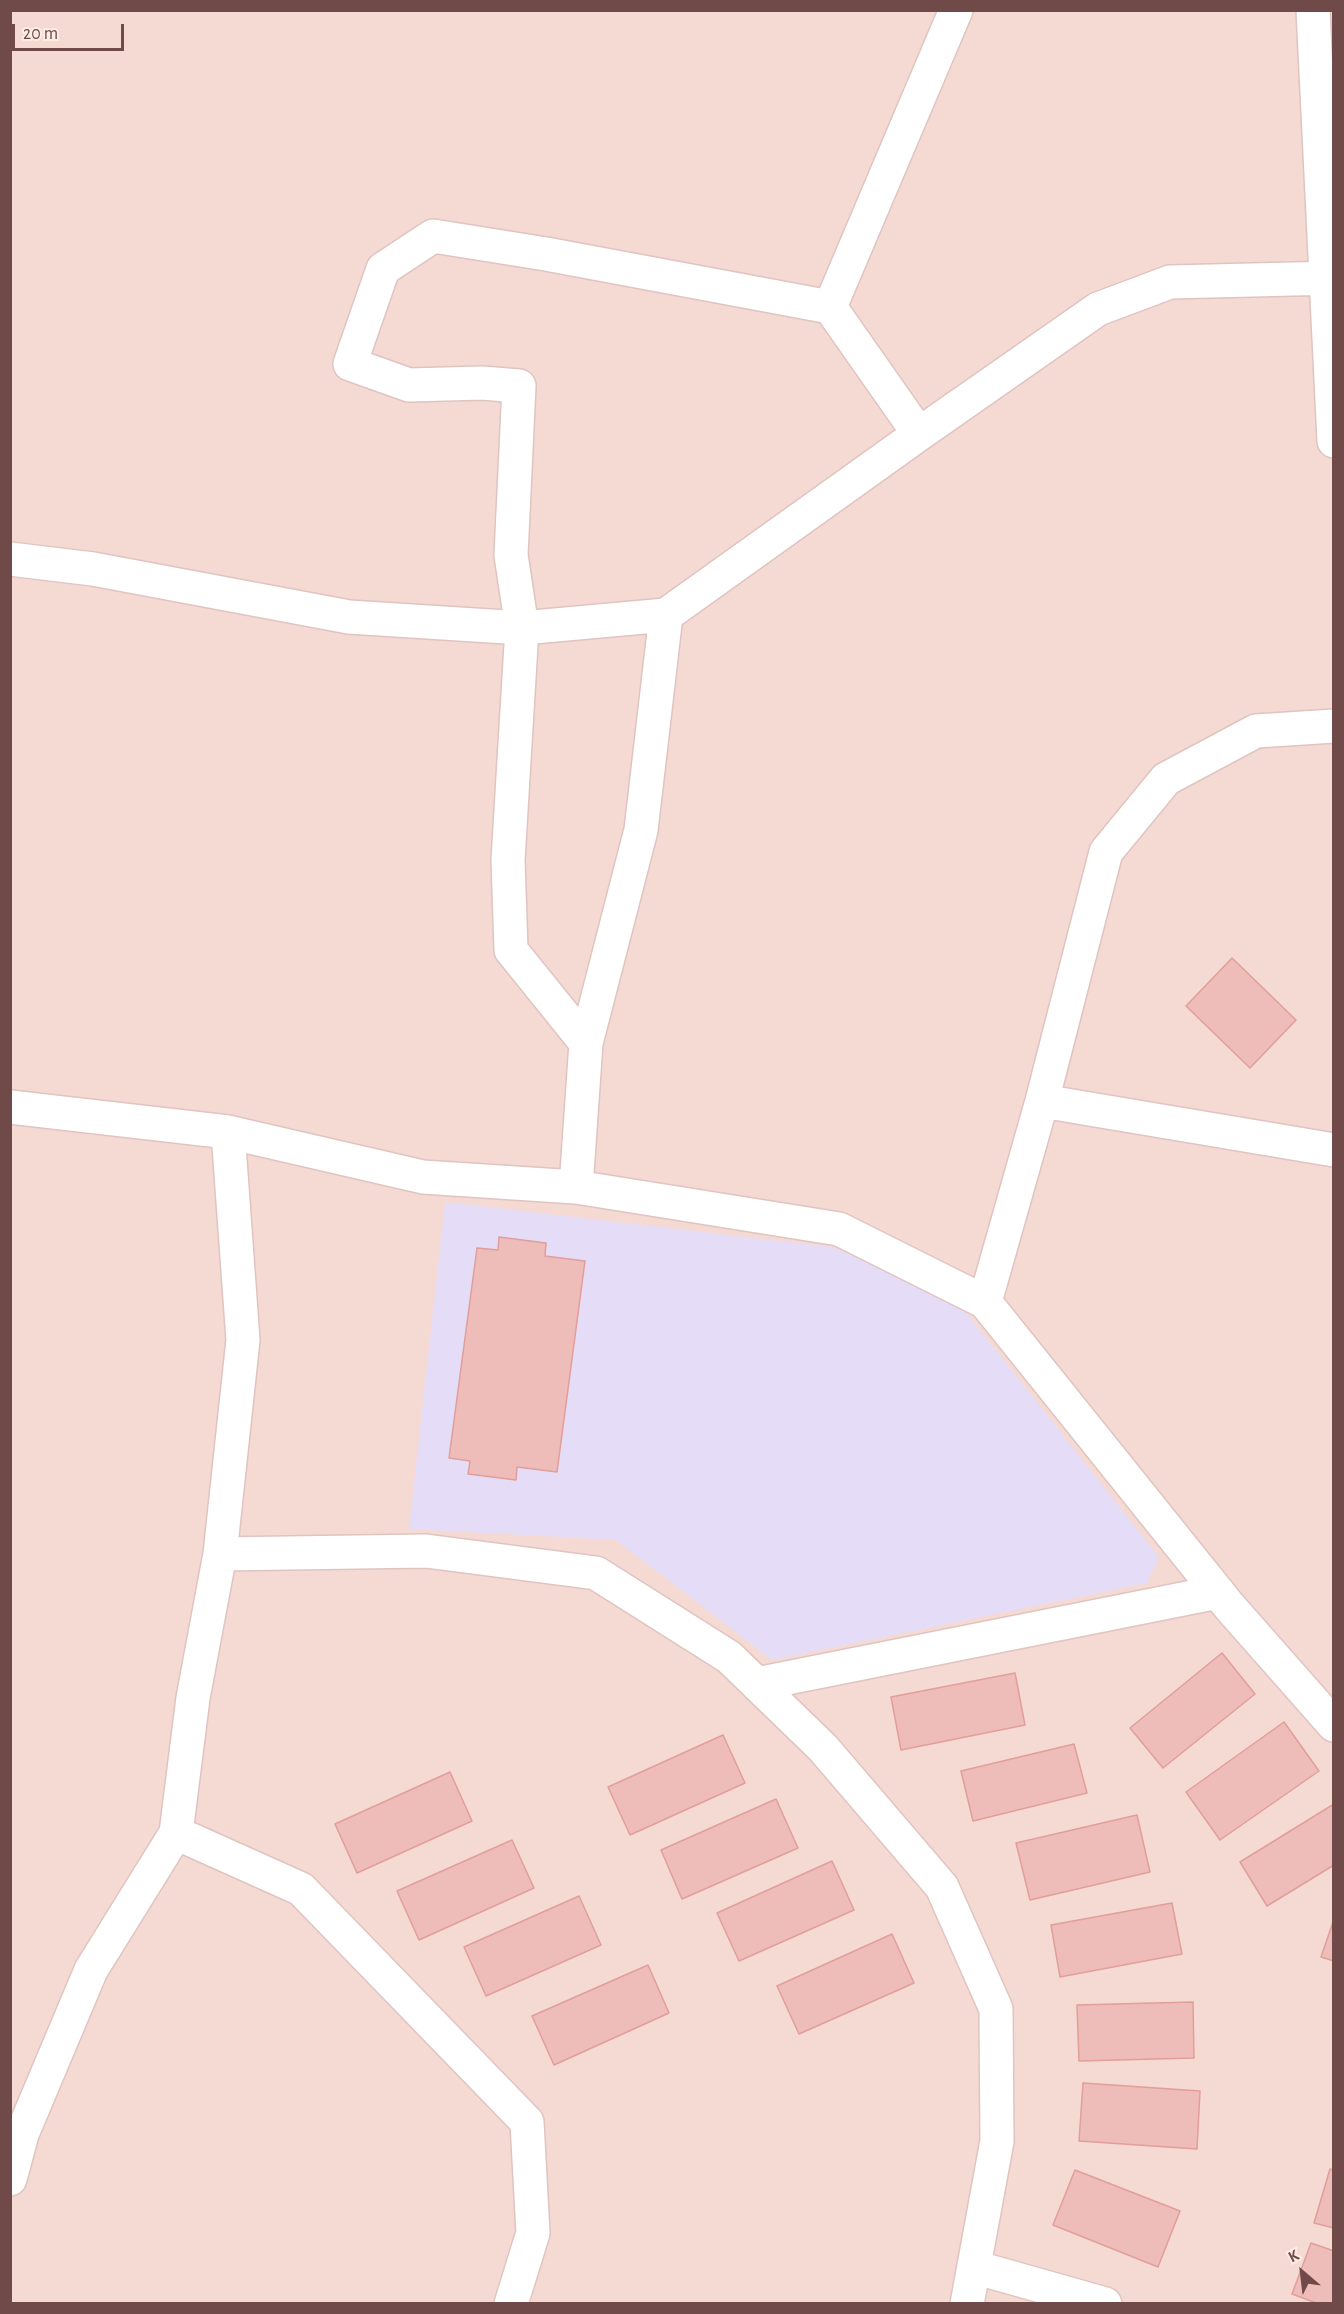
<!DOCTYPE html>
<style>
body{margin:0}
#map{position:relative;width:1344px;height:2314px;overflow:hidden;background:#fbe8e0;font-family:"Alegreya Sans",sans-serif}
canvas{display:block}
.frame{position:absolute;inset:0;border:12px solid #704a49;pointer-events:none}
.north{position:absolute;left:1272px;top:2242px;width:60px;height:60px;-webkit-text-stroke:4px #feede6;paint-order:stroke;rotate:332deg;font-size:16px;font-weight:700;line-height:24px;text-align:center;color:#704a49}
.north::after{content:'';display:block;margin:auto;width:21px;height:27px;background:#704a49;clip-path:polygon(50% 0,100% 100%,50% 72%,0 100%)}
.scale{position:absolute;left:12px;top:24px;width:112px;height:27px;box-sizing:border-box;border:3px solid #704a49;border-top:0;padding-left:8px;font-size:18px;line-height:21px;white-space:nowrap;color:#704a49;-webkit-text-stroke:4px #feede6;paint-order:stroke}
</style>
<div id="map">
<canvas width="1344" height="2314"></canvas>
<div class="frame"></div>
<div class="north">K</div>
<div class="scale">20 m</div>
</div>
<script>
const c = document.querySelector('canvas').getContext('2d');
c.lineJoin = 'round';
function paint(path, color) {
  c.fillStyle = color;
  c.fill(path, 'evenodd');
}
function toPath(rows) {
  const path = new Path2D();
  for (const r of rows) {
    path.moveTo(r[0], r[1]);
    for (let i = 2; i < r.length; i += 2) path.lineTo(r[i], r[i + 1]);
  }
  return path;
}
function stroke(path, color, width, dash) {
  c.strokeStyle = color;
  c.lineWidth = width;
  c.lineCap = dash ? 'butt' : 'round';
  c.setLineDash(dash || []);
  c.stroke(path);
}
paint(toPath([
 [11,11,1333,11,1333,2303,11,2304]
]), '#f4dad2');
paint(toPath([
 [445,1202,832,1247,957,1301,1159,1557,1147,1583,772,1660,616,1540,409,1529]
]), '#e5ddf7');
const building = toPath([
 [1232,958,1296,1020,1250,1068,1186,1006,1232,958],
 [499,1237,546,1243,545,1256,585,1261,557,1472,517,1467,516,1480,468,1474,470,1461,449,1458,477,1248,498,1250,499,1237],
 [1222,1653,1255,1694,1163,1768,1130,1728,1222,1653],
 [1015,1673,1025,1725,901,1750,891,1697,1015,1673],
 [1284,1722,1319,1771,1220,1840,1186,1792,1284,1722],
 [723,1735,745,1783,630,1835,608,1787,723,1735],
 [1074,1744,1087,1793,973,1821,961,1771,1074,1744],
 [450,1772,472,1821,357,1873,335,1824,450,1772],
 [776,1799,798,1848,682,1899,661,1850,776,1799],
 [1334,1804,1334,1865,1267,1906,1240,1862,1334,1804],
 [1137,1815,1150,1872,1030,1900,1016,1843,1137,1815],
 [512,1840,534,1888,419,1940,397,1891,512,1840],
 [832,1861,854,1910,739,1961,717,1913,832,1861],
 [579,1896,601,1945,486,1996,464,1947,579,1896],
 [1172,1903,1182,1954,1060,1977,1051,1925,1172,1903],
 [1334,1919,1334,1961,1321,1957,1334,1919],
 [892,1934,914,1983,799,2034,777,1986,892,1934],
 [648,1965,669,2013,554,2065,532,2016,648,1965],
 [1193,2002,1194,2058,1079,2061,1077,2005,1193,2002],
 [1083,2083,1200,2091,1197,2149,1079,2141,1083,2083],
 [1330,2169,1334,2170,1334,2228,1314,2223,1330,2169],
 [1075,2170,1180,2211,1158,2267,1053,2225,1075,2170],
 [1311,2243,1334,2251,1334,2304,1319,2304,1292,2294,1311,2243]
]);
paint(building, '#efbdb9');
stroke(building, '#e19e9a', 1.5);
const street = toPath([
 [1313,10,1334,441],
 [830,307,956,10],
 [10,559,93,569,349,617,522,628,666,615,919,434,1098,309,1170,282,1334,278],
 [586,1043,511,950,508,860,522,628,511,555,519,386,482,383,409,385,350,364,383,269,433,236,546,254,830,307,919,434],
 [1042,1101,1334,1150],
 [10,1107,228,1132,423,1177,576,1187,839,1229,985,1302,1229,1606,1334,1725],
 [576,1187,586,1043,641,830,666,615],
 [985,1302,1042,1101,1106,852,1166,779,1256,731,1334,726],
 [220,1554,426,1551,596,1573,729,1657,823,1748,942,1887,996,2009,997,2141,967,2304],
 [757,1684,1218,1592],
 [176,1833,301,1889,527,2122,533,2233,511,2304],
 [10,2179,22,2134,91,1970,176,1833,193,1698,220,1554,243,1340,228,1132],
 [974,2267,1105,2304]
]);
stroke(street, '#e0c4c0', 36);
stroke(street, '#fff', 33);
</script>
